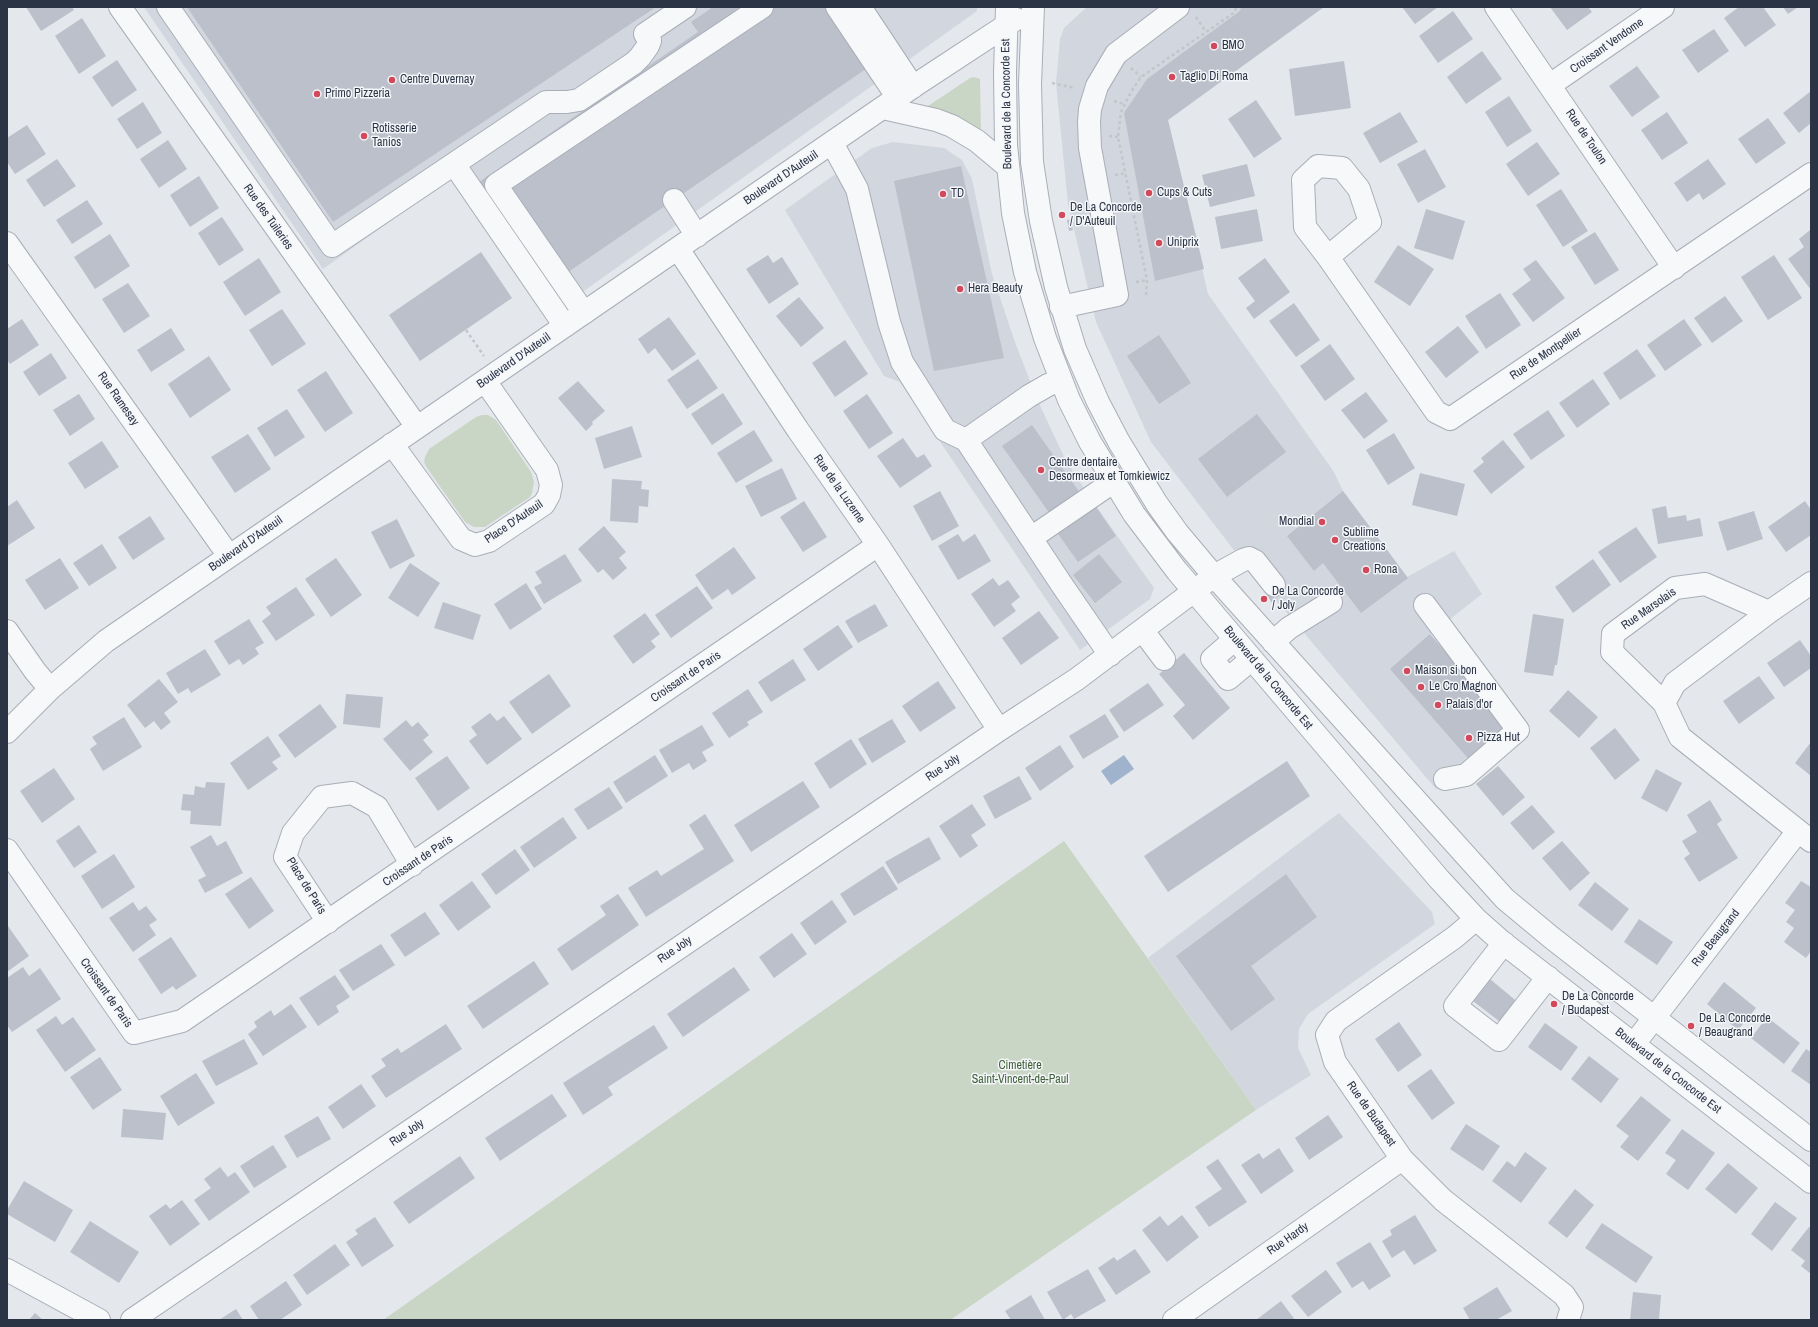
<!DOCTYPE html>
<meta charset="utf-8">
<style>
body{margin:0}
#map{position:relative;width:1818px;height:1327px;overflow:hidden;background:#e4e7ec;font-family:"Archivo Narrow",sans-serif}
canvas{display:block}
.frame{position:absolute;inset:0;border:8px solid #2b3445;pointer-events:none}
</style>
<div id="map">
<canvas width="1818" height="1327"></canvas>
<div class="frame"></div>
</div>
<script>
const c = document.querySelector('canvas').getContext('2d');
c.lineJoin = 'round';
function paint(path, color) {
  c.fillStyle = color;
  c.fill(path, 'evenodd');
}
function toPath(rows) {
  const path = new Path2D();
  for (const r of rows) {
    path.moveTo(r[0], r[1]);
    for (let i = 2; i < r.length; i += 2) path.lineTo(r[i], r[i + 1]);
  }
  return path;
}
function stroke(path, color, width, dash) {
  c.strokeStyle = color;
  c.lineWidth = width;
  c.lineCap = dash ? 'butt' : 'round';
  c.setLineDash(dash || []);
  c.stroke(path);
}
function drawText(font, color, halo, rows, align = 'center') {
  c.font = font + ' "Archivo Narrow",sans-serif';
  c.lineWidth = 3;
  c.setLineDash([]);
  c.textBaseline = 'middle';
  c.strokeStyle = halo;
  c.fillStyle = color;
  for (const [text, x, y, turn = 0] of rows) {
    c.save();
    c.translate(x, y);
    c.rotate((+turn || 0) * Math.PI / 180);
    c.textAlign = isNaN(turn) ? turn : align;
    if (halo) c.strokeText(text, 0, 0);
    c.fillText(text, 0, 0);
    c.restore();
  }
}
paint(toPath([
 [144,7,977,7,977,11,546,318,450,179,323,269],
 [1087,7,1324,7,1168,120,1208,294,1334,472,1343,491,1407,577,1454,551,1482,594,1430,635,1473,764,1436,789,1233,549,1151,442,1096,322,1068,204,1056,83,1060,39,1064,28],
 [893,142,944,148,962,160,972,179,992,274,1016,345,1037,399,1066,461,1094,503,1154,588,1150,599,1080,650,900,382,884,376,785,210,872,148],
 [1339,813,1432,912,1435,924,1308,1014,1299,1029,1298,1048,1311,1075,1256,1110,1148,958]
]), '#d2d6de');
paint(toPath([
 [974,77,980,79,981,133,930,110,928,106,970,78],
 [482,415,488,415,496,420,531,472,534,482,532,493,530,497,485,527,474,527,465,522,427,468,424,462,425,457,429,449,476,417],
 [1064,841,1256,1110,950,1320,383,1320]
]), '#c9d6c5');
paint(toPath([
 [1124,755,1134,769,1111,785,1101,771]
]), '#9fb4cc');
paint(toPath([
 [26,7,72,7,74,10,41,31],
 [187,7,656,7,333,222],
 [713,7,848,7,882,58,549,285,479,182,698,32,691,22],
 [1241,7,1324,7,1168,120,1204,269,1155,281,1124,113,1147,79,1240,11],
 [1402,7,1438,7,1415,24],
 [1550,7,1588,7,1592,12,1567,30],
 [1739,7,1763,7,1776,25,1745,47,1724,18],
 [1783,7,1798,7,1788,14],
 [1453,11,1473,39,1438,63,1419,36],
 [82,18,106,56,79,74,55,36],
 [1714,29,1729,51,1698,73,1682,50],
 [1482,51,1502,79,1466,104,1447,77],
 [117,60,137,90,112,107,92,77],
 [1344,61,1351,108,1295,116,1289,69],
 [1637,66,1660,97,1632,117,1609,86],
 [1811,91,1811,123,1799,133,1783,113],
 [1509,96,1532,131,1507,147,1485,112],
 [1256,100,1282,139,1254,158,1228,119],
 [143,102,162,133,137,149,117,119],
 [1400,112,1418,142,1380,163,1363,133],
 [1667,112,1688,143,1662,160,1641,130],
 [1768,118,1786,143,1756,164,1738,139],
 [27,125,46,154,15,174,7,162,7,138],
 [168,140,187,169,159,188,140,159],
 [1537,142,1560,174,1528,196,1506,164],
 [1425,149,1446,187,1418,203,1397,164],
 [57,159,76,186,44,207,26,180],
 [1708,159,1726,184,1703,200,1699,193,1687,202,1674,183],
 [1247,164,1255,196,1210,207,1202,175],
 [961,166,1004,358,934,371,894,181],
 [199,176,219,208,190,227,170,195],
 [1561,189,1588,231,1563,247,1536,205],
 [87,200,103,224,72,244,56,220],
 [1257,209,1263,241,1221,249,1215,217],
 [1426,209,1465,221,1453,260,1414,248],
 [222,217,244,250,219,266,198,233],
 [1071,219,1073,230,1069,231,1067,220],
 [1810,230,1811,231,1811,290,1788,259,1804,247,1799,239],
 [1595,232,1619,270,1595,285,1571,247],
 [110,234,130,266,95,289,74,257],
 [1398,245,1434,269,1410,306,1374,282],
 [481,252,512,298,420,361,389,315],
 [768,255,773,263,782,257,799,284,769,304,746,269],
 [1774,255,1802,298,1768,320,1741,277],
 [259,258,281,292,245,316,223,282],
 [1265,258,1290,292,1254,319,1246,308,1255,301,1238,278],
 [1536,260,1565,298,1533,322,1512,294,1531,280,1523,269],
 [128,283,150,316,124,333,102,299],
 [1500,293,1521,325,1486,349,1465,316],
 [1725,296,1743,321,1712,343,1694,318],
 [799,297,824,328,801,347,776,316],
 [1294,303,1320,340,1296,357,1269,321],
 [282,309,306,344,272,366,249,330],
 [669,317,696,354,672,371,655,348,648,354,638,339],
 [22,319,39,345,10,364,7,360,7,329],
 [1684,319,1702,345,1665,371,1647,345],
 [1458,326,1479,352,1446,378,1425,352],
 [171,328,185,350,151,372,137,350],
 [1159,335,1191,383,1159,404,1127,356],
 [845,340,868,374,835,397,812,363],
 [1330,344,1355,379,1325,401,1300,366],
 [1637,349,1656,376,1620,400,1603,373],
 [51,353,67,378,39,396,23,372],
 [209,356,231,390,190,418,168,384],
 [698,359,718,388,687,409,667,380],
 [326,371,353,413,325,432,297,390],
 [1593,379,1610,404,1577,428,1559,403],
 [578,381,605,411,592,422,593,424,586,431,558,398],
 [1366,392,1388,421,1364,439,1341,410],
 [723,393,743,424,712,445,691,414],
 [79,394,95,419,70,436,53,410],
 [867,394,893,433,869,449,843,411],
 [287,409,305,437,275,457,257,428],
 [1548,410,1565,436,1531,460,1513,434],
 [1257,414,1286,452,1227,497,1198,459],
 [1032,425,1080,493,1050,514,1002,446],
 [632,426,642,457,604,469,595,438],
 [754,430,773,461,736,483,717,453],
 [1394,433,1415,468,1388,485,1366,450],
 [248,434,271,469,235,493,211,457],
 [903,438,917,458,924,454,932,466,900,488,877,456],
 [1503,440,1525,467,1491,494,1473,471,1484,462,1481,458],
 [102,441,119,467,85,489,68,463],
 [782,468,797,499,761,517,745,486],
 [1420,473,1465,484,1457,516,1412,505],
 [612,479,642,481,641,489,649,490,648,507,639,506,638,523,610,521],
 [940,491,959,526,932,541,913,506],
 [1343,491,1408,578,1361,613,1323,563,1314,571,1287,536],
 [17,500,35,528,7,546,7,507],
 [804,501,827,537,803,552,780,517],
 [1805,501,1811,510,1811,535,1786,552,1768,527],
 [1094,504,1116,536,1078,562,1056,531],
 [1666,506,1668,518,1686,515,1687,521,1700,518,1703,536,1658,544,1652,509],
 [1754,511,1763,539,1727,551,1718,522],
 [150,516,165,539,133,560,118,537],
 [397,519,415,556,390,569,371,532],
 [604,526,626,552,619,558,627,568,613,580,603,569,598,573,578,549],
 [1636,527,1657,557,1620,583,1598,552],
 [958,534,963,542,975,534,991,561,958,580,938,546],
 [102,544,117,568,89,586,73,563],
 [734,547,756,578,732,595,728,589,712,600,695,575],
 [565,554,582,581,544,604,534,587,542,583,535,572],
 [1099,554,1122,582,1095,603,1073,575],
 [60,558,79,588,45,610,25,580],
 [336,558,362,595,331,617,305,579],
 [1593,559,1611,585,1573,613,1555,587],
 [410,563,440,583,418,617,388,598],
 [993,578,999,586,1008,580,1020,597,1011,604,1016,611,994,627,971,594],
 [526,583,542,609,510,630,494,604],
 [697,586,713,608,671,638,655,615],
 [296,587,315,615,276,641,262,621,271,614,266,607],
 [1269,591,1276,600,1272,603,1266,594],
 [443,602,481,615,473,640,434,628],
 [875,604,888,626,858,643,845,621],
 [1039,611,1059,638,1021,665,1002,638],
 [645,613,660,634,651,641,656,647,633,664,613,636],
 [1533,614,1564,619,1557,665,1555,665,1553,676,1524,672],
 [249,619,264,643,255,648,259,654,243,665,239,659,229,665,214,641],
 [838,625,853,647,818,671,803,649],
 [1430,634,1512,729,1473,764,1390,669],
 [1800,640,1811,656,1811,668,1784,687,1767,663],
 [205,649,221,675,191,693,188,688,178,694,166,673],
 [1184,653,1230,708,1193,740,1173,716,1185,705,1159,674],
 [793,659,806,680,771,702,758,682],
 [549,674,571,706,532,734,509,702],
 [1759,676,1775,698,1739,724,1723,701],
 [159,679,178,702,164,713,171,722,161,730,154,721,145,728,127,705],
 [938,681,956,708,920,732,902,706],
 [1148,683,1164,705,1124,732,1109,710],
 [748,689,763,712,747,722,749,725,729,738,712,713],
 [1568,690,1598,717,1579,738,1549,711],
 [346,694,383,697,380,728,343,724],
 [320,704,337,727,295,758,278,735],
 [490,713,497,721,504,716,522,739,487,765,469,741,477,735,471,727],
 [1105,714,1119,737,1083,759,1069,736],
 [124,717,142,747,103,771,90,749,97,744,92,737],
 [892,719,906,742,872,763,858,739],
 [406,720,412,727,418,722,429,735,423,740,433,752,410,771,383,739],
 [702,725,714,745,702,752,707,761,693,770,689,763,672,773,659,750],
 [1615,728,1640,760,1615,780,1590,748],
 [268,736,281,756,272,762,278,769,248,790,230,763],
 [851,739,867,764,830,789,814,763],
 [1811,742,1811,776,1795,763],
 [1060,745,1074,767,1040,791,1025,768],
 [655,755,668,776,626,803,613,782],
 [447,756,470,788,438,811,415,778],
 [1287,761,1310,796,1168,892,1144,856],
 [1498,766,1525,797,1503,816,1476,784],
 [54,768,75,799,42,823,20,791],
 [1656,769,1682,783,1667,812,1641,798],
 [1019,776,1032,799,995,819,983,796],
 [803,781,820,807,751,852,734,825],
 [206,782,225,783,221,826,190,824,191,811,181,810,183,794,194,795,195,786,205,788],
 [609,787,623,808,588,830,574,809],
 [1710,800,1722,820,1717,824,1738,858,1699,882,1684,858,1690,854,1682,841,1697,832,1687,815],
 [972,804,986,825,971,835,978,846,960,858,939,826],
 [1532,805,1555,832,1533,850,1510,823],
 [705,814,734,861,646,917,628,888,657,870,661,876,704,849,689,825],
 [563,817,577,838,534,868,520,847],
 [79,825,97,852,74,868,56,841],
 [211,835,217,846,226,841,243,873,205,893,198,880,206,876,190,847],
 [929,837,941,859,898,884,885,862],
 [1562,841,1590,873,1570,891,1542,858],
 [515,849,530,870,496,895,481,874],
 [114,854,135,887,102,909,81,876],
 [883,866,898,889,854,916,840,894],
 [1286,874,1317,917,1251,966,1275,999,1231,1031,1176,956],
 [251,877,274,911,249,929,225,894],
 [472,881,491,907,458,931,439,905],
 [1801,881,1811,887,1811,951,1806,958,1784,942,1794,928,1786,922,1795,910,1785,903],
 [1595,882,1629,909,1612,931,1578,905],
 [618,894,639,925,572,971,557,949,606,915,600,906],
 [832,900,847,922,815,945,800,923],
 [133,902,139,911,146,906,157,920,149,925,156,935,133,952,109,918],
 [425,912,440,934,405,957,390,935],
 [1639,919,1673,942,1657,965,1624,942],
 [8,926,29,956,7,972,7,927],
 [792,933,807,954,774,978,759,957],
 [171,937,197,976,176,990,173,986,161,994,138,959],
 [381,944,395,965,353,991,339,970],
 [534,961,549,984,483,1029,467,1006],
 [23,967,29,976,40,968,61,999,12,1032,7,1025,7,978],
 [734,967,750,990,683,1037,667,1014],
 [335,975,350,997,336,1006,339,1012,318,1026,299,998],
 [1490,979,1520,1004,1504,1025,1473,1001],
 [1724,982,1756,1008,1738,1030,1707,1004],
 [291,1004,307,1027,263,1056,248,1034,257,1027,254,1022,271,1010,274,1016],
 [56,1016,62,1025,73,1017,96,1050,65,1072,36,1030],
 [1767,1017,1800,1043,1784,1064,1751,1038],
 [1399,1022,1422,1055,1398,1072,1375,1039],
 [1545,1023,1578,1047,1561,1071,1528,1047],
 [446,1024,462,1049,386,1098,371,1076,386,1066,381,1059,398,1048,401,1053],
 [654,1025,668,1048,608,1087,613,1095,583,1115,563,1083],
 [244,1039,258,1064,216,1086,202,1061],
 [1806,1049,1811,1052,1811,1085,1791,1071],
 [1589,1056,1619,1079,1601,1103,1571,1079],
 [100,1057,122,1090,93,1110,70,1077],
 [1431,1069,1455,1103,1432,1120,1407,1086],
 [196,1073,215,1103,178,1126,160,1096],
 [361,1084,376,1106,343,1129,328,1107],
 [552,1094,567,1116,500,1161,485,1138],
 [1641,1096,1671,1120,1638,1161,1620,1147,1629,1136,1616,1126],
 [123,1109,166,1113,163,1140,121,1137],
 [1328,1115,1343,1137,1309,1160,1295,1138],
 [318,1116,331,1139,297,1158,284,1136],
 [1466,1124,1500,1146,1483,1171,1450,1149],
 [1682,1129,1715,1153,1688,1190,1666,1174,1676,1160,1665,1153],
 [273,1145,287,1167,254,1188,240,1166],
 [1279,1148,1294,1171,1261,1194,1241,1165,1259,1153,1263,1159],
 [1525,1152,1547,1168,1521,1203,1492,1181,1507,1161,1515,1167],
 [460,1156,475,1178,409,1224,393,1202],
 [1218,1159,1247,1202,1209,1227,1195,1207,1222,1189,1206,1167],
 [1728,1163,1758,1188,1736,1214,1705,1189],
 [220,1167,228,1177,235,1172,250,1192,209,1221,194,1200,211,1188,204,1179],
 [24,1181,73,1210,55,1242,7,1214,7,1210],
 [1575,1189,1594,1205,1567,1238,1548,1223],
 [182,1200,200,1224,170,1246,149,1216,166,1204,170,1209],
 [1775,1202,1797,1218,1772,1251,1751,1234],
 [1182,1215,1199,1237,1167,1262,1142,1230,1160,1216,1168,1226],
 [1415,1215,1437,1251,1414,1265,1404,1250,1392,1258,1382,1241,1392,1235,1390,1230],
 [375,1217,394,1246,362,1267,346,1242,358,1234,355,1230],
 [90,1221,139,1252,119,1283,70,1252],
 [1602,1223,1653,1257,1636,1283,1585,1248],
 [1809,1227,1811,1228,1811,1274,1801,1266,1805,1261,1791,1250],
 [1370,1242,1391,1276,1369,1290,1363,1281,1352,1288,1336,1263],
 [335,1244,350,1265,307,1295,293,1275],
 [1135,1249,1151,1272,1116,1295,1098,1268,1114,1257,1117,1261],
 [1088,1269,1106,1301,1074,1319,1071,1314,1063,1320,1047,1292],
 [1326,1270,1342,1292,1308,1317,1291,1296],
 [286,1281,302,1305,280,1320,259,1320,250,1306],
 [1497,1287,1512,1311,1496,1320,1470,1320,1463,1308],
 [1633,1292,1661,1295,1659,1320,1630,1320],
 [1031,1295,1045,1320,1011,1320,1005,1311],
 [1281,1301,1295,1320,1256,1320],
 [236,1309,243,1320,219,1320],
 [35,1313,43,1320,29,1320]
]), '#bbc0ca');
const minor = toPath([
 [120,7,417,427],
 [168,7,332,246,546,102,567,102,579,100,634,63,640,57,648,46,650,41,645,34,685,7],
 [837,7,898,98],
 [860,7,913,87],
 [1007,7,1005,72,1006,145,1013,213,1025,272,1045,338,1069,400,1090,442,1134,514,1177,571,1439,879,1476,919,1502,942,1811,1182],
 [1033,7,1030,84,1032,162,1041,221,1056,287,1075,349,1098,402,1119,442,1157,504,1177,532,1214,576,1505,899,1552,938,1811,1140],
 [1496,7,1674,268],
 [1550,85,1663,7],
 [883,108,936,120,952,126,977,141,1007,166],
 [832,143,857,189,889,322,902,362,945,430,966,440],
 [454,164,565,326],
 [674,200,697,236],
 [7,243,229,556],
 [678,249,798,430,878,545,999,730],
 [1328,257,1370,222,1359,189,1342,168,1318,166,1303,180,1305,227,1328,257,1436,412,1450,419,1811,174],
 [1061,307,1117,295,1090,148,1089,122,1090,109,1097,86,1116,54,1178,7],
 [584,313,496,185,762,7],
 [1061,380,1048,385,1029,396,966,440,1062,585,1110,655],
 [392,444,461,539,475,545,489,541,544,504,549,495,551,485,547,470,485,381],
 [1031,538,1113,482],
 [1425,605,1518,730,1466,775,1445,779],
 [1769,612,1705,584,1675,588,1613,634,1612,652,1664,703,1680,737,1811,841],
 [7,631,35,671,50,689],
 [1143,631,1164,659],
 [1235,639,1212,659,1228,679,1252,659],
 [1273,642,1289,628,1331,602],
 [1664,703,1675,683,1769,612,1811,583],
 [7,732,50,689,106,641,917,84,1016,19],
 [7,850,134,1033,182,1021,878,545],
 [1476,919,1455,937,1336,1021,1327,1035,1335,1062,1402,1159,1443,1200,1564,1295,1572,1307,1568,1320],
 [328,922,285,857,293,833,322,797,352,793,377,807,412,865],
 [1504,943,1455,1006,1499,1040,1548,977],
 [1634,1044,1798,831],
 [7,1270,99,1320],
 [132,1320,999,730,1077,679,1214,576,1243,560,1249,558,1255,561,1274,585],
 [1174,1320,1402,1159]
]);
stroke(minor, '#a9aeb7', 24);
stroke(toPath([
 [1196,17,1206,32],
 [1131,68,1141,77],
 [1052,83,1075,88],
 [1114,101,1124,104],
 [1109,136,1118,137],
 [1115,175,1126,173],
 [1136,282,1147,280],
 [1146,295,1147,280,1118,137,1121,112,1131,92,1141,77,1235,12,1236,7],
 [466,330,484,356]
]), '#c2c5cb', 2.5, [3, 3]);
stroke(minor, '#f7f8fa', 22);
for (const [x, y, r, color] of [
 [1214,46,4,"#d1495b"],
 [1172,77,4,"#d1495b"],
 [392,80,4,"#d1495b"],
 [317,94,4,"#d1495b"],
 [364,136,4,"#d1495b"],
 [1149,193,4,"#d1495b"],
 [943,194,4,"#d1495b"],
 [1062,215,4,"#d1495b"],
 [1159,243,4,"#d1495b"],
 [960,289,4,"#d1495b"],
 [1041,470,4,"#d1495b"],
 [1322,522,4,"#d1495b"],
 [1335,540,4,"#d1495b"],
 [1366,570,4,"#d1495b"],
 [1264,599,4,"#d1495b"],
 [1407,671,4,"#d1495b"],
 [1421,687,4,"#d1495b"],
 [1438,705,4,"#d1495b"],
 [1469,738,4,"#d1495b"],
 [1554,1004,4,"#d1495b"],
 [1691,1026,4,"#d1495b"]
]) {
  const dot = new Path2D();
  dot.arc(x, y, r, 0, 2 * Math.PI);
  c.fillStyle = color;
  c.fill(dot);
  stroke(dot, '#f4f6f9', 1.5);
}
drawText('12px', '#2b3445', '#f4f6f9', [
 ["BMO",1222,46],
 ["Taglio Di Roma",1180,77],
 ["Centre Duvernay",400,80],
 ["Primo Pizzeria",325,94],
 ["Rotisserie",372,129],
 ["Tanios",372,143],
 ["Cups & Cuts",1157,193],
 ["TD",951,194],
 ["De La Concorde",1070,208],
 ["/ D'Auteuil",1070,222],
 ["Uniprix",1167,243],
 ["Hera Beauty",968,289],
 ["Centre dentaire",1049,463],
 ["Desormeaux et Tomkiewicz",1049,477],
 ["Mondial",1314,522,"right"],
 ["Sublime",1343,533],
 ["Creations",1343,547],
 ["Rona",1374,570],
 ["De La Concorde",1272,592],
 ["/ Joly",1272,606],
 ["Maison si bon",1415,671],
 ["Le Cro Magnon",1429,687],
 ["Palais d'or",1446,705],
 ["Pizza Hut",1477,738],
 ["De La Concorde",1562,997],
 ["/ Budapest",1562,1011],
 ["De La Concorde",1699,1019],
 ["/ Beaugrand",1699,1033]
], 'left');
drawText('12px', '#2b3445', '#f4f6f9', [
 ["Croissant Vendome",1607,46,-35],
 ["Boulevard de la Concorde Est",1007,104,-91],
 ["Rue de Toulon",1586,137,56],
 ["Boulevard D'Auteuil",781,178,-34],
 ["Rue des Tuileries",268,217,55],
 ["Rue de Montpellier",1546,354,-34],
 ["Boulevard D'Auteuil",514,361,-35],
 ["Rue Ramesay",118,399,55],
 ["Rue de la Luzerne",839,489,55],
 ["Place D'Auteuil",514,522,-34],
 ["Boulevard D'Auteuil",246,544,-35],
 ["Rue Marsolais",1649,609,-35],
 ["Croissant de Paris",686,677,-34],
 ["Boulevard de la Concorde Est",1268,678,50],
 ["Rue Joly",943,768,-34],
 ["Croissant de Paris",418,861,-34],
 ["Place de Paris",306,886,58],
 ["Rue Beaugrand",1716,938,-52],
 ["Rue Joly",675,950,-34],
 ["Croissant de Paris",106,993,55],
 ["Boulevard de la Concorde Est",1668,1071,38],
 ["Rue de Budapest",1371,1114,55],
 ["Rue Joly",407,1133,-34],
 ["Rue Hardy",1288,1239,-35]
]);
drawText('12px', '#3f6138', '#f4f6f9', [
 ["Cimetière",1020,1066],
 ["Saint-Vincent-de-Paul",1020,1080]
]);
</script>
